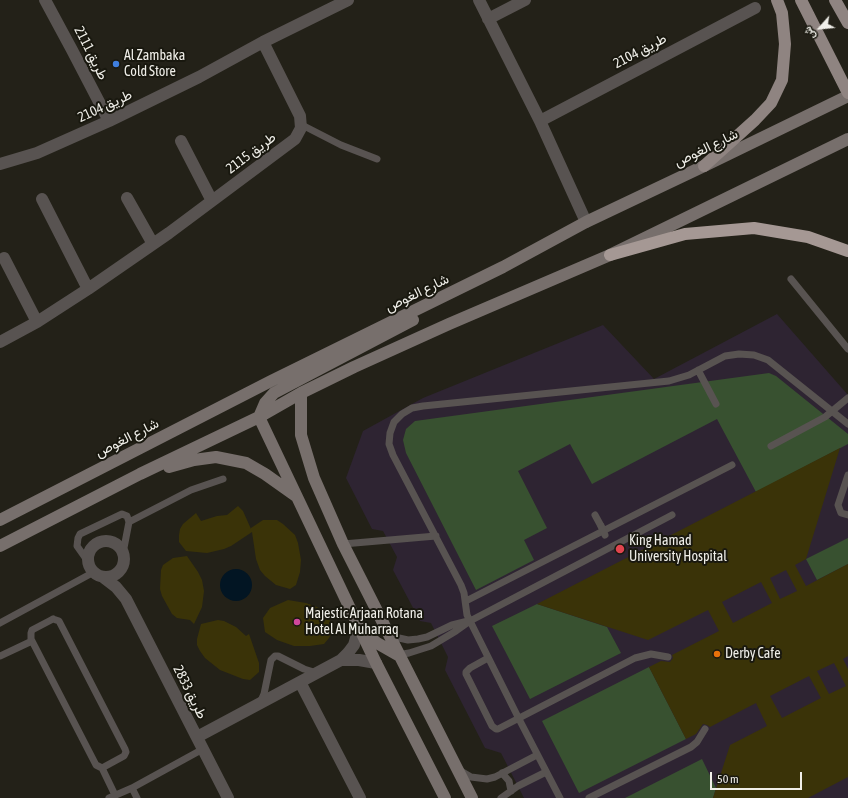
<!DOCTYPE html>
<meta charset="utf-8">
<style>
body{margin:0}
#map{position:relative;width:848px;height:798px;overflow:hidden;background:#232118;font-family:"Asap Condensed",Vazirmatn,sans-serif}
canvas{display:block}
.north{position:absolute;left:800px;top:8px;width:40px;height:40px;-webkit-text-stroke:3px #19180f;paint-order:stroke;rotate:243deg;font-size:11px;font-weight:700;line-height:16px;text-align:center;color:#f0efe9}
.north::after{content:'';display:block;margin:auto;width:14px;height:18px;background:#f0efe9;clip-path:polygon(50% 0,100% 100%,50% 72%,0 100%)}
.scale{position:absolute;left:710px;top:772px;width:92px;height:18px;box-sizing:border-box;border:2px solid #f0efe9;border-top:0;padding-left:5px;font-size:12px;line-height:14px;white-space:nowrap;color:#f0efe9;-webkit-text-stroke:3px #19180f;paint-order:stroke}
</style>
<div id="map">
<canvas width="848" height="798"></canvas>
<div class="north">ش</div>
<div class="scale">50 m</div>
</div>
<script>
const c = document.querySelector('canvas').getContext('2d');
c.lineJoin = 'round';
function paint(path, color) {
  c.fillStyle = color;
  c.fill(path, 'evenodd');
}
function toPath(rows) {
  const path = new Path2D();
  for (const r of rows) {
    if (r.length === 3) {
      path.moveTo(r[0] + r[2], r[1]);
      path.arc(r[0], r[1], r[2], 0, 2 * Math.PI);
      continue;
    }
    path.moveTo(r[0], r[1]);
    for (let i = 2; i < r.length; i += 2) path.lineTo(r[i], r[i + 1]);
  }
  return path;
}
function stroke(path, color, width, dash) {
  c.strokeStyle = color;
  c.lineWidth = width;
  c.lineCap = dash ? 'butt' : 'round';
  c.setLineDash(dash || []);
  c.stroke(path);
}
function drawText(font, color, halo, rows, align = 'center') {
  c.font = font + ' "Asap Condensed",Vazirmatn,sans-serif';
  c.lineWidth = 4;
  c.setLineDash([]);
  c.textBaseline = 'middle';
  c.strokeStyle = halo;
  c.fillStyle = color;
  for (const [text, x, y, turn = 0] of rows) {
    c.save();
    c.translate(x, y);
    c.rotate((+turn || 0) * Math.PI / 180);
    c.textAlign = isNaN(turn) ? turn : align;
    if (halo) c.strokeText(text, 0, 0);
    c.fillText(text, 0, 0);
    c.restore();
  }
}
paint(toPath([
 [777,314,848,395,848,798,524,798,501,753,485,748,445,670,448,657,431,623,420,621,393,570,397,557,383,531,372,529,346,478,363,431,423,398,603,325,654,379]
]), '#2e2432');
paint(toPath([
 [769,373,776,376,848,434,848,444,756,492,717,419,592,484,570,444,518,471,547,528,524,540,534,560,476,590,406,453,403,440,406,429,415,421],
 [848,538,848,564,817,580,806,559],
 [537,604,607,627,621,653,530,699,492,626],
 [649,667,686,739,579,793,542,721],
 [702,759,716,788,713,798,625,798]
]), '#385130');
paint(toPath([
 [236,585,16]
]), '#021523');
paint(toPath([
 [840,448,806,559,795,565,806,586,848,564,848,656,843,659,848,669,848,777,808,798,713,798,730,745,767,726,756,703,710,727,707,725,703,724,696,734,686,739,649,667,661,661,670,662,673,658,672,655,719,631,708,610,648,640,537,604],
 [786,570,797,591,780,599,770,578],
 [761,582,772,603,733,623,722,602],
 [834,663,846,686,829,694,817,671],
 [809,676,821,698,782,718,770,696],
 [238,506,243,511,251,529,251,528,263,520,277,520,283,524,295,535,298,543,301,560,300,572,296,585,290,589,276,585,265,576,260,570,256,559,252,532,231,546,224,549,207,553,186,551,179,542,179,535,180,529,183,524,196,513,201,521,217,516,227,515],
 [187,556,198,572,202,580,204,591,202,607,194,624,190,620,177,618,172,614,162,596,160,589,161,570,163,565,173,558],
 [288,600,306,603,317,607,326,613,332,625,332,632,329,638,324,644,310,646,294,646,277,640,265,632,263,618,270,608],
 [218,620,224,621,236,627,246,636,249,634,259,663,259,672,250,680,243,679,220,670,205,658,200,651,197,645,197,639,201,624]
]), '#3a3308');
stroke(toPath([
 [302,125,341,145,377,159],
 [791,279,848,349],
 [698,370,716,404],
 [771,446,825,417,848,398],
 [848,475,838,505,841,513,848,515],
 [595,515,601,526],
 [129,522,191,490,223,479],
 [343,544,436,536],
 [89,563,77,546,78,538,80,534,122,514,127,516,129,522,123,553],
 [466,601,732,465],
 [53,619,59,621,125,749,126,752,124,756,102,768,96,765,31,639,31,633,32,630,53,619],
 [0,623,94,572],
 [390,636,408,640,418,639,427,637,452,625,468,621],
 [398,655,409,653,431,646,456,631,470,621,672,515],
 [0,656,32,641],
 [488,658,470,668,466,672,466,674,492,726,496,729,498,729,635,658,651,654,668,657],
 [260,703,264,694,271,660,275,656,278,656,304,669,317,673],
 [102,768,115,795],
 [459,770,471,777,487,779,495,777,537,755],
 [502,773,509,781,511,791],
 [132,788,137,798],
 [109,798,132,788,203,749],
 [501,798,518,786,546,772],
 [560,798,519,719,467,615,464,593,461,585,393,455,389,444,390,433,394,422,402,414,412,408,423,406,669,381,689,375,725,356,739,354,754,355,768,360,848,424],
 [589,798,691,747,697,742,705,729]
]), '#585351', 7);
stroke(toPath([
 [45,0,72,50,109,121],
 [479,0,540,121,586,222],
 [488,19,525,0],
 [540,121,755,8],
 [181,141,212,201],
 [0,164,37,153,109,121,199,77,263,42,348,0],
 [127,198,153,244],
 [42,199,88,289],
 [4,258,37,322],
 [0,342,37,322,88,289,169,233,295,139,301,128,300,116,263,42],
 [106,559,18],
 [103,577,116,587,126,599,228,798],
 [341,660,359,660,376,663],
 [300,682,360,798],
 [197,737,341,660,348,653,354,645,359,627]
]), '#585351', 12);
stroke(toPath([
 [413,320,274,393,265,403,259,417,376,663,445,798],
 [301,393,301,435,314,478,343,544,472,798],
 [169,467,194,460,216,457,246,463,265,474,296,496],
 [0,520,271,381,503,267,586,222,704,166,848,96],
 [0,546,140,474,259,417,301,393,354,367,449,324,610,255,848,139],
 [363,631,377,643,398,655]
]), '#776f6c', 12);
stroke(toPath([
 [801,0,848,93],
 [835,0,848,23],
 [704,166,755,120,771,103,782,80,785,44,782,13,777,0]
]), '#8f8481', 12);
stroke(toPath([
 [610,255,685,234,754,228,808,237,848,251]
]), '#a59894', 12);
stroke(toPath([
 [601,526,605,535]
]), '#585351', 7);
for (const [x, y, r, color] of [
 [116,64,4,"#3f7fe0"],
 [620,549,5,"#e0444e"],
 [297,622,4,"#d1479c"],
 [717,654,4,"#e8710a"]
]) {
  const dot = new Path2D();
  dot.arc(x, y, r, 0, 2 * Math.PI);
  c.fillStyle = color;
  c.fill(dot);
  stroke(dot, '#19180f', 1.5);
}
drawText('14px', '#f0efe9', '#19180f', [
 ["طريق 2104",640,51,-28],
 ["طريق 2111",91,53,63],
 ["طريق 2104",105,106,-25],
 ["شارع الغوص",706,148,-26],
 ["طريق 2115",251,153,-37],
 ["شارع الغوص",417,293,-26],
 ["شارع الغوص",127,438,-27],
 ["طريق 2833",190,692,63]
]);
drawText('14px', '#f0efe9', '#19180f', [
 ["Al Zambaka",124,56],
 ["Cold Store",124,72],
 ["King Hamad",629,541],
 ["University Hospital",629,557],
 ["Majestic Arjaan Rotana",305,614],
 ["Hotel Al Muharraq",305,630],
 ["Derby Cafe",725,654]
], 'left');
</script>
